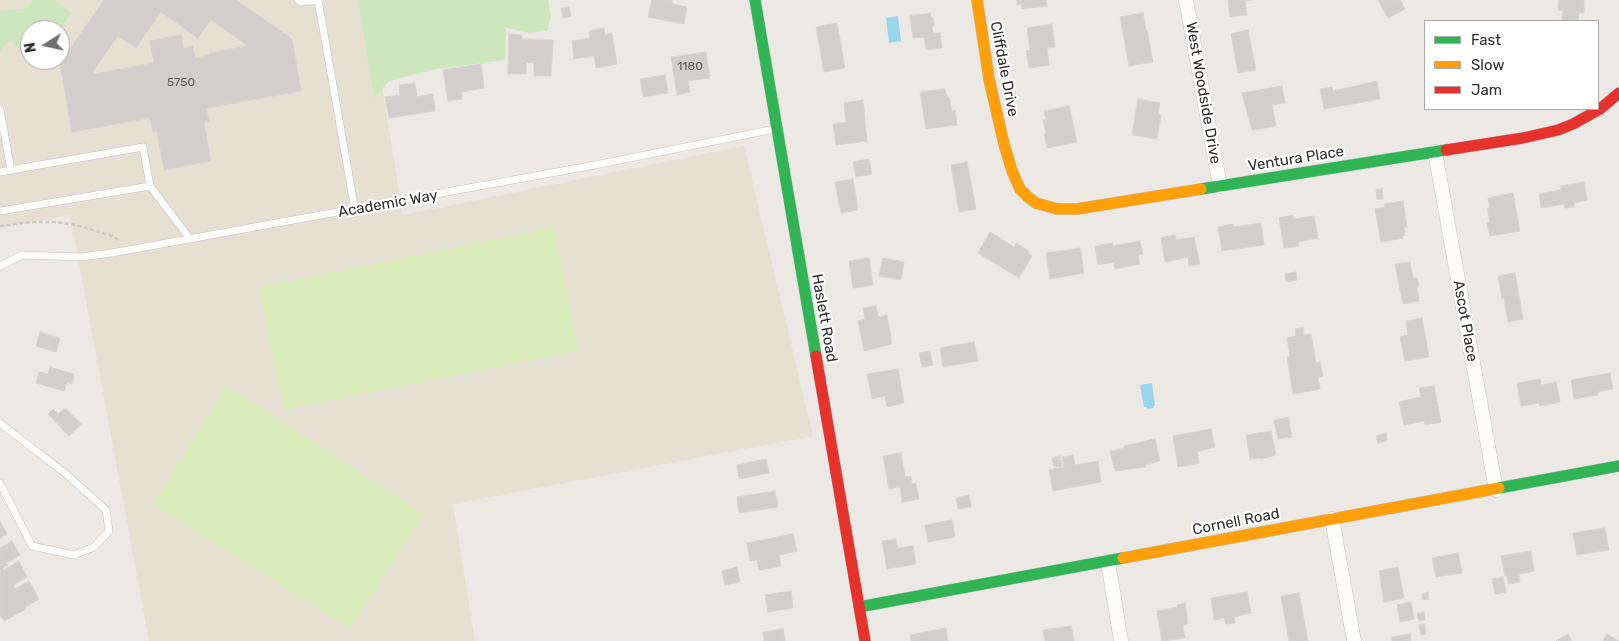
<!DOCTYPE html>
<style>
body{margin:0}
#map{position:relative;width:1619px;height:641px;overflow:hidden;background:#ece8e4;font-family:Rubik,sans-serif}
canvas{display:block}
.legend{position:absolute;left:1424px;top:20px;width:175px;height:90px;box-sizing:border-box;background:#fff;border:1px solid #ababab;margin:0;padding:6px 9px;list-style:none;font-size:15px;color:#2e2e2e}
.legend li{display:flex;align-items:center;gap:10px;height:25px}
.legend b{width:25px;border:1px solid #ababab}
.north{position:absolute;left:20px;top:20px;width:50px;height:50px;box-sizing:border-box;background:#fff;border:1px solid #ababab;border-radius:50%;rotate:260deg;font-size:14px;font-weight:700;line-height:20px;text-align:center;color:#2e2e2e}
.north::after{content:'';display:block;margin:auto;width:18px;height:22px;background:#706f6e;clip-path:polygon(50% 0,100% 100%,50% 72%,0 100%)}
</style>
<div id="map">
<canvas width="1619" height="641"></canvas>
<ul class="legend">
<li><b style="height:6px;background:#30b455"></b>Fast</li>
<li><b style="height:6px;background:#ff9f0a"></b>Slow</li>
<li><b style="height:6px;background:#e5322d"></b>Jam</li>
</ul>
<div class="north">N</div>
</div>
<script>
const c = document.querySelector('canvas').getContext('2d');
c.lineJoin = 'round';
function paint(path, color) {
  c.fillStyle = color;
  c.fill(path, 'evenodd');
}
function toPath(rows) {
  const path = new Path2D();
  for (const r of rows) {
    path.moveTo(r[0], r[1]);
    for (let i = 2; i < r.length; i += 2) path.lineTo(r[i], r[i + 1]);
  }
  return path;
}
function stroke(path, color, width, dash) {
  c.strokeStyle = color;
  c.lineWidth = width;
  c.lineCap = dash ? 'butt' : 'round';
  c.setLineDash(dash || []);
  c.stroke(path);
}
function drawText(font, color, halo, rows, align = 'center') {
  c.font = font + ' Rubik,sans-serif';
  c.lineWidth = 4.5;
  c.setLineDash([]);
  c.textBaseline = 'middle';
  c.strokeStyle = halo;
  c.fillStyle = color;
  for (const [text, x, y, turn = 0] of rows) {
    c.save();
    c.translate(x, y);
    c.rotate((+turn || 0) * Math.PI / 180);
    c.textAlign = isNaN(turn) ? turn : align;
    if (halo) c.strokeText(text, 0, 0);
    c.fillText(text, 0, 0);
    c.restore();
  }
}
paint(toPath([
 [0,0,368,0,403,215,744,146,813,436,453,504,475,641,149,641,70,215,0,228],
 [30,30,60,30,60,60,30,60]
]), '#e6e0d3');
paint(toPath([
 [33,0,54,0,72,13,60,30,30,30,30,48,21,49,11,41,6,44,0,52,0,11,29,8],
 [358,0,548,0,551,16,547,31,528,33,506,28,505,60,437,69,389,81,374,98]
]), '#cee6be');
paint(toPath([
 [554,227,578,351,284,410,259,287],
 [226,385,424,514,350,629,153,504]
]), '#d9eabb');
paint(toPath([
 [898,16,901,41,889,43,886,18],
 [1152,383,1155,406,1153,406,1154,408,1147,409,1147,407,1144,407,1140,385]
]), '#99d6ec');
const building = toPath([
 [104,0,236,0,292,39,301,91,206,108,209,122,204,123,211,161,164,170,157,131,153,132,150,118,72,132,60,63,104,0],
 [161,12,198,38,211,20,248,46,209,53,209,55,195,58,193,46,183,48,181,35,150,41,154,63,94,74,93,71,118,36,136,48,161,12],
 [652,0,672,0,672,4,687,7,684,24,648,17,652,0],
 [1017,0,1046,0,1047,6,1022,9,1021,4,1017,5,1017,0],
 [1228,0,1253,0,1245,1,1247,15,1230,17,1228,0],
 [1378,0,1400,0,1405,9,1388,18,1378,0],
 [1559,0,1584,0,1584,13,1579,13,1578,21,1562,21,1563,11,1558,10,1559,0],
 [569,7,571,16,563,18,561,8,569,7],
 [930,13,931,18,933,18,934,26,932,26,933,34,940,33,942,48,926,50,924,37,913,38,910,16,930,13],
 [1143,13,1146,31,1147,30,1153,62,1129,66,1120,17,1143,13],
 [837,23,845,68,824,72,816,27,837,23],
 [1052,24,1055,47,1047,48,1049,65,1029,68,1026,51,1030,50,1027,28,1052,24],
 [604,28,605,35,612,33,617,64,596,68,594,56,574,59,572,41,590,38,589,31,604,28],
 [1248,30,1256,70,1238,73,1231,34,1248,30],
 [509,34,522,35,522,39,553,40,551,76,534,76,534,63,526,62,526,74,508,74,509,34],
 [706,52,710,78,688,81,690,92,677,95,671,57,706,52],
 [481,64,484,88,461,92,462,99,448,101,443,70,481,64],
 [665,75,668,93,643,97,640,79,665,75],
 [1377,81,1380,99,1324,109,1320,89,1332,87,1333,91,1377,81],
 [415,83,417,97,433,94,435,111,389,118,385,97,400,95,399,85,415,83],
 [1282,86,1285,103,1272,105,1276,126,1252,130,1242,93,1282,86],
 [945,89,947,97,949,97,952,111,955,110,957,125,926,129,920,92,945,89],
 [1138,99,1160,103,1158,114,1161,115,1157,139,1132,135,1138,99],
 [863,100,867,141,836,145,833,124,846,122,844,103,863,100],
 [1069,106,1077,142,1047,148,1044,134,1046,134,1043,120,1046,119,1044,111,1069,106],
 [869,159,872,174,856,177,853,162,869,159],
 [967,162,976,209,959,212,951,165,967,162],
 [853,179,858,210,841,213,835,182,853,179],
 [1584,182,1587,200,1574,203,1574,207,1565,208,1564,204,1541,208,1539,194,1561,190,1560,186,1584,182],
 [1382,189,1383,199,1377,199,1376,190,1382,189],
 [1513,193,1520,231,1490,236,1487,223,1490,222,1487,208,1490,208,1488,198,1513,193],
 [1403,201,1407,227,1404,227,1405,235,1402,236,1403,238,1381,242,1375,209,1385,207,1384,204,1403,201],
 [1293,215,1293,219,1314,216,1318,238,1298,242,1299,246,1284,248,1279,218,1293,215],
 [1261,223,1264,245,1222,251,1218,227,1233,224,1234,227,1261,223],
 [990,232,1014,247,1016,243,1029,251,1028,253,1032,256,1019,278,978,253,990,232],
 [1175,235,1176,240,1194,237,1200,264,1189,266,1188,257,1165,262,1161,238,1175,235],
 [1140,241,1143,254,1138,255,1140,264,1115,269,1114,262,1098,265,1095,246,1112,243,1113,246,1140,241],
 [1080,248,1084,273,1050,279,1046,253,1080,248],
 [869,258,873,285,853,288,849,261,869,258],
 [883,258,904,262,901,280,879,276,883,258],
 [1410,262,1413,278,1417,278,1419,286,1417,287,1419,301,1403,304,1395,264,1410,262],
 [1296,272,1297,280,1286,282,1285,274,1296,272],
 [1515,273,1523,319,1508,322,1504,298,1502,299,1498,276,1515,273],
 [876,306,878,317,887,315,892,344,864,351,858,321,865,319,863,308,876,306],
 [1422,318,1429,357,1405,361,1400,337,1408,335,1406,321,1422,318],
 [1303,327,1304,335,1311,334,1316,363,1320,362,1323,376,1318,377,1320,389,1293,394,1287,357,1290,357,1287,338,1296,336,1295,329,1303,327],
 [40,332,60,338,56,352,36,346,40,332],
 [974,342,978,361,943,367,940,348,974,342],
 [930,351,933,365,922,367,919,353,930,351],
 [50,367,74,374,72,384,67,382,64,391,36,383,39,372,48,374,50,367],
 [898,369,904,403,887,407,885,396,872,399,867,374,898,369],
 [1610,373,1613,389,1597,392,1598,395,1574,399,1571,380,1610,373],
 [1540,379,1541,385,1556,382,1560,402,1540,406,1539,403,1521,406,1517,383,1540,379],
 [1434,386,1441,422,1425,425,1424,421,1404,425,1399,402,1421,397,1419,388,1434,386],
 [65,408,81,424,69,436,48,414,53,409,58,414,65,408],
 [1288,417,1292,437,1278,439,1274,420,1288,417],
 [1211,429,1215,447,1197,452,1199,463,1178,467,1173,436,1211,429],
 [1271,431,1276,455,1261,459,1260,458,1250,459,1246,435,1271,431],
 [1386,433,1387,441,1378,443,1376,436,1386,433],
 [1155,439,1160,461,1145,465,1146,467,1115,471,1110,451,1124,448,1124,446,1155,439],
 [901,453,905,477,911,476,912,484,916,483,919,499,902,502,900,487,889,489,883,456,901,453],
 [1073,455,1075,465,1098,461,1101,482,1053,491,1049,470,1064,467,1062,457,1073,455],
 [1060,456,1062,466,1054,467,1052,458,1060,456],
 [766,459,769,473,739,479,737,465,766,459],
 [775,491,778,507,739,513,737,497,775,491],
 [969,495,971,507,958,509,956,498,969,495],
 [952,520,955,537,928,542,925,525,952,520],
 [0,521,7,534,0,538,0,521],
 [1605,528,1609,550,1577,555,1573,533,1605,528],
 [793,534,797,551,779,555,781,566,759,570,757,560,750,561,747,543,793,534],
 [896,539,898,548,913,546,916,564,887,569,882,541,896,539],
 [12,541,20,555,6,563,8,565,2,568,4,570,19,561,27,577,13,585,15,589,29,581,39,599,25,607,26,609,4,621,0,615,0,548,12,541],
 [1531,551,1534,571,1519,574,1520,582,1509,584,1507,576,1505,576,1501,556,1531,551],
 [1458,553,1462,573,1436,577,1432,558,1458,553],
 [737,567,740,582,725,585,722,571,737,567],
 [1398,567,1404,598,1384,602,1379,571,1398,567],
 [1503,577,1506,592,1495,594,1492,579,1503,577],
 [791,591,793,608,768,612,765,595,791,591],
 [1247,592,1251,613,1234,617,1235,623,1226,624,1224,618,1214,620,1211,598,1247,592],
 [1428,592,1429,599,1423,600,1422,594,1428,592],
 [1299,593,1308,641,1289,641,1281,596,1299,593],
 [1411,602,1414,619,1400,622,1397,605,1411,602],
 [1185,603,1188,624,1183,626,1185,638,1162,641,1157,611,1178,607,1177,605,1185,603],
 [1424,612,1425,620,1419,621,1417,614,1424,612],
 [1425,624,1426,634,1421,635,1419,625,1425,624],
 [1071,626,1074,641,1045,641,1043,630,1071,626],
 [946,628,948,641,911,641,910,635,946,628],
 [783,629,785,641,764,641,763,632,783,629],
 [1410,634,1411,641,1392,641,1392,637,1410,634],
 [1568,634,1572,641,1556,641,1568,634],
 [1607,634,1619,641,1603,641,1607,634]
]);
paint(building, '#d1cecb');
stroke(building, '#d7d4d0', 1);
const lane = toPath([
 [298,0,302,2,318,0,355,210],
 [0,109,11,170,143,147,150,186,190,239],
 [0,172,11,170],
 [0,211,150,186],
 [0,266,22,255,81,257,112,253,595,165,775,129],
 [0,423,66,474,106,510,109,531,94,547,74,555,32,546,0,483]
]);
const street = toPath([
 [1186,0,1220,186],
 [1435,152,1496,490],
 [1332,519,1354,641],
 [1108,562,1121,641]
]);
const fast = toPath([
 [755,0,816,356],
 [1201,189,1446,150],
 [1499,488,1619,466],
 [859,607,1123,558]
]);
const slow = toPath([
 [977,0,989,79,1004,144,1012,171,1020,189,1028,197,1036,203,1057,209,1077,209,1201,189],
 [1123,558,1499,488]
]);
const jam = toPath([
 [1446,150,1523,138,1558,130,1573,124,1600,109,1619,93],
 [816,356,865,641]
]);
stroke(lane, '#c5c4c5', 8);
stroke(street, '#c5c4c5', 15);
stroke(fast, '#c5c4c5', 12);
stroke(slow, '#c5c4c5', 12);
stroke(jam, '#c5c4c5', 12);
stroke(toPath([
 [0,226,31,222,54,222,76,225,112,236,120,241]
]), '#c9c9c8', 2.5, [4, 2.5]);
stroke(lane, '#fcfcfb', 7);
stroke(street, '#fcfcfb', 14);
stroke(fast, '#30b455', 11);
stroke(slow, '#ff9f0a', 11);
stroke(jam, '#e5322d', 11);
drawText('12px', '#585857', null, [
 ["1180",690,67],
 ["5750",181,83]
]);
drawText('15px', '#2e2e2e', '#fff', [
 ["Cliffdale Drive",1004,69,79],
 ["West Woodside Drive",1203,93,80],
 ["Ventura Place",1296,159,-9],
 ["Academic Way",388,204,-10],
 ["Haslett Road",824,318,80],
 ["Ascot Place",1465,321,80],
 ["Cornell Road",1236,522,-11]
]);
</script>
